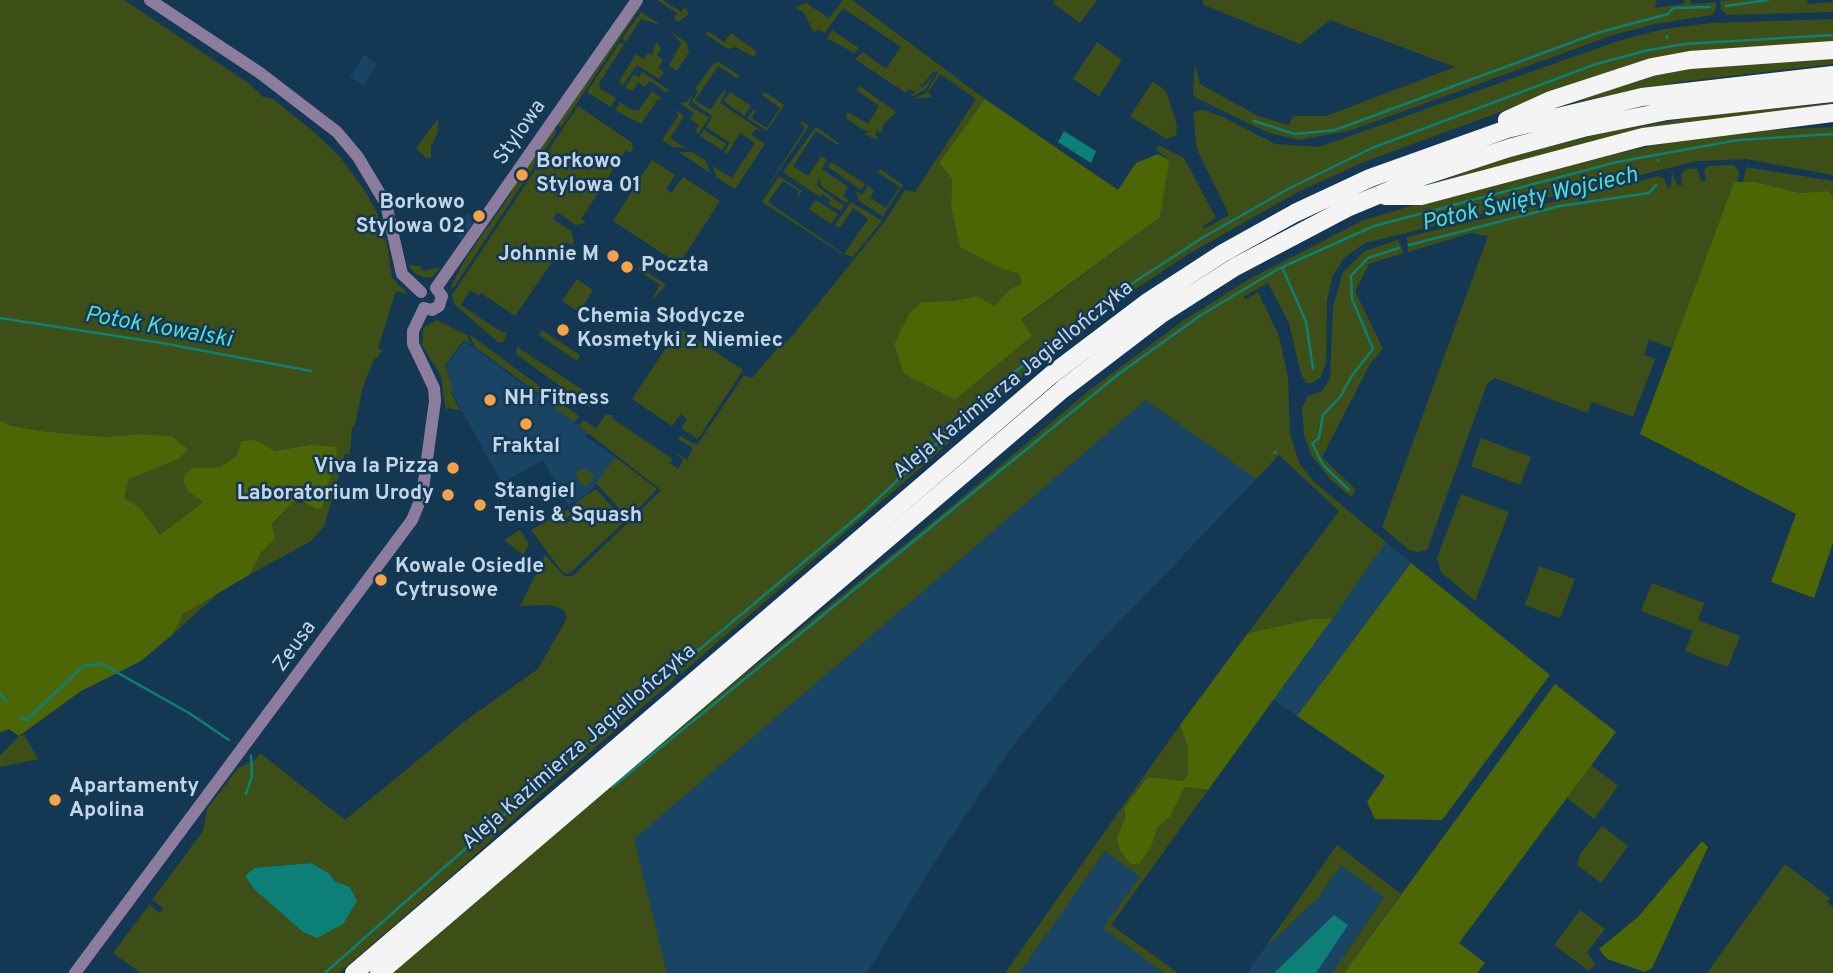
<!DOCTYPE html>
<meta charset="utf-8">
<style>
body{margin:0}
canvas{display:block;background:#143753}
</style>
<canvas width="1833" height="973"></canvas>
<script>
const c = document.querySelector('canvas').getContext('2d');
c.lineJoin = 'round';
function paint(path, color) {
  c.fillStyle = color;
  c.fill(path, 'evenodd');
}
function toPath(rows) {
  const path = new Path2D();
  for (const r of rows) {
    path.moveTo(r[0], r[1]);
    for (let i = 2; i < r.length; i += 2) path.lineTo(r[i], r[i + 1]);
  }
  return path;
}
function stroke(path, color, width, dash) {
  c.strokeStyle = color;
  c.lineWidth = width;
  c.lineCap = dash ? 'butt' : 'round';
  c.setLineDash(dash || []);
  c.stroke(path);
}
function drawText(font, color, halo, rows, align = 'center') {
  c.font = font + ' Overpass,sans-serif';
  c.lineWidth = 5;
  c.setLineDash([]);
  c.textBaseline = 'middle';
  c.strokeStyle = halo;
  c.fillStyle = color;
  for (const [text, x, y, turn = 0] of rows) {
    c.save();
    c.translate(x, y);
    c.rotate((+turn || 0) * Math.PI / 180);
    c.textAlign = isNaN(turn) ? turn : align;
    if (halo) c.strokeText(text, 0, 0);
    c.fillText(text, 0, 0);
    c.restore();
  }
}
paint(toPath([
 [364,55,377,64,363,85,350,77],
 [467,213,476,219,461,240,453,234],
 [465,341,589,433,585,436,615,457,588,494,568,505,543,460,502,483,447,384,446,365],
 [1146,400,1256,479,1086,657,1008,752,939,855,867,973,667,973,633,839],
 [1386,542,1411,563,1297,716,1274,700],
 [1104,850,1141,876,1103,928,1164,973,1019,973],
 [1341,865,1384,896,1332,973,1247,973,1264,949,1318,898]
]), '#194464');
paint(toPath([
 [0,0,124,0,251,85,263,97,273,99,314,132,340,157,365,191,377,213,388,249,392,278,408,294,396,291,378,348,383,351,373,361,362,390,355,425,352,428,350,454,345,454,324,527,311,541,249,575,261,553,275,539,272,525,293,502,307,504,310,445,275,451,256,440,220,467,193,468,195,494,203,502,160,535,140,508,124,499,128,479,179,459,188,449,171,436,141,434,106,437,41,431,8,425,0,420],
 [657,0,663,0,681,12,685,7,689,14,678,22,674,19,677,13],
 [843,0,852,0,985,99,939,163,952,179,951,207,960,247,999,268,1019,274,1022,283,1009,290,994,306,977,296,954,301,922,302,904,374,955,400,1032,336,1021,321,1160,217,1169,160,1156,149,1158,145,1184,158,1216,218,1203,226,1204,229,1229,215,1197,149,1193,113,1197,111,1204,110,1225,118,1275,144,1319,147,1618,41,1664,29,1711,23,1833,19,1833,44,1606,73,1364,162,1298,192,1185,256,1103,311,1011,385,931,459,540,795,472,858,339,973,141,973,113,953,149,905,160,913,163,908,152,900,203,831,207,809,238,768,255,760,260,753,345,820,469,718,538,669,567,618,564,610,552,605,520,606,545,555,564,576,573,576,661,490,579,426,584,420,596,429,605,415,612,415,613,419,673,459,670,463,678,469,683,460,676,453,687,460,693,448,678,439,680,436,697,445,744,375,752,378,784,341,787,342,886,220,905,190,915,192,976,99,940,74,928,92,932,97,913,99,926,93,938,73,934,71,922,85,919,82,922,88,935,74,925,90,911,97,914,91,909,89,906,93,855,59,863,52,886,69,901,47,843,8,825,33,818,29,814,33,804,13,795,8,806,3,829,18],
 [311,863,334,881,303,932,254,889,245,876,254,868],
 [1055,0,1097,0,1080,23,1053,3],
 [1202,0,1656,0,1655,8,1684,4,1685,0,1690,0,1691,4,1716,2,1716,8,1712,15,1655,24,1613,35,1349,131,1299,140,1269,133,1196,98,1193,94,1195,65,1200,84,1258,116,1289,125,1293,116,1326,116,1455,67,1330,20,1300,44,1204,5],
 [1807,0,1808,4,1833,2,1833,12,1727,15,1721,9,1720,1,1734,0],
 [637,6,640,8,561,127,555,123],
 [641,12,661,25,641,19,626,42,622,39],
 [669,30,687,43,689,52,677,71,669,66,681,43],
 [832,30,859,48,854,53,827,38],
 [708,31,724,42,731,33,757,52,754,57,735,47,728,49,705,34],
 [620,42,624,45,599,83,600,89,616,98,611,107,587,92],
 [656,42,661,48,657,55,663,60,658,68,664,72,659,79,637,65,623,85,619,82,636,54,644,59,648,53,652,55],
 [1097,42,1122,60,1099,96,1073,79],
 [1833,55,1833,64,1679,82,1561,105,1667,69],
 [719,62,740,76,738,79,718,66,695,100,710,110,724,90,726,92,720,103,763,132,756,129,751,135,765,144,735,189,716,177,713,166,732,178,755,143,740,133,727,154,724,152,730,143,706,127,712,116,692,102,698,91,695,89,713,64],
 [642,72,669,90,667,93,650,81,645,87,638,82,633,91,625,88,634,74,639,77],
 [1153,81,1166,91,1177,125,1176,135,1166,139,1130,116],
 [860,86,896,112,883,125,882,133,877,131,875,135,878,137,875,139,864,134,879,127,870,131,861,129,846,118,848,112,868,124,879,106,856,90],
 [652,91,662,99,657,100,641,124,615,110,620,102,634,111,639,110],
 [694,92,688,105,709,118,698,134,695,132,699,125,690,119,694,113,680,103,687,102],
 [730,92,751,106,744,116,724,101],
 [765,92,784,105,767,131,747,118,753,110,756,111,751,118,767,128,780,108,762,95],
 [1833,103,1833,108,1420,188,1512,156,1607,132,1705,115],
 [578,106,631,142,633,149,631,153,626,150,581,219,586,223,576,225,557,212,553,219,571,231,574,241,572,245,566,242,515,316,481,293,479,296,470,290,461,305,503,333,507,331,504,342,498,342,454,304,452,295],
 [676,110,684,116,670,138,686,148,673,147,662,140,678,116],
 [438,119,438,132,431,146,431,158,426,158,416,148],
 [802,121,809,126,759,200,805,128,800,123],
 [816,127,839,143,838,145,816,131,793,166,808,176,821,156,827,160,822,169,848,187,843,196,849,200,846,203,821,186,819,177,817,186,844,206,841,211,828,204,831,200,822,194,820,197,783,172],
 [1833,127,1833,175,1746,159,1697,161,1365,243,1344,258,1332,277,1327,301,1326,363,1320,378,1312,383,1307,383,1301,374,1289,323,1268,283,1243,297,1245,300,1258,292,1279,336,1288,378,1290,434,1299,463,1314,482,1386,542,1332,619,1312,619,1248,633,1339,511,1279,455,1256,479,1146,400,634,839,667,973,389,973,608,784,946,511,1091,389,1184,320,1251,278,1364,220,1505,178,1675,141,1769,130],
 [552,128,557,131,525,181,521,178,525,172,523,170],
 [704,130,726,144,722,150,700,136],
 [679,152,692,152,706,161,710,173],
 [652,160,675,175,666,189,671,193,683,177,720,201,679,264,613,221],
 [831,162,865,184,861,190,828,167],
 [1734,165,1739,171,1738,182,1734,182,1672,348,1649,340,1644,355,1655,359,1633,417,1592,402,1587,413,1495,378,1487,384,1427,550,1418,552,1409,550,1382,527,1488,236,1471,233,1408,252,1407,237,1659,176,1664,179,1668,188,1671,187,1672,173,1678,185,1682,185,1681,174,1686,169,1697,168,1701,181,1706,181,1704,171,1708,166],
 [1746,167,1833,181,1833,197,1828,191,1800,193,1743,182],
 [880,169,903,185,883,216,859,201,856,191,862,195,868,186,874,191,870,198,886,208,900,187,877,172],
 [779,176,802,191,796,200,799,191,783,181,768,202,844,254,868,219,853,208,840,228,835,225,851,202,882,221,853,257,841,253,762,202],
 [517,178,523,183,454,287,450,288,466,258,510,195],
 [816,200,838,214,831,224,809,209],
 [1398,240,1404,253,1369,264,1355,291,1383,349,1370,364,1322,457,1356,490,1351,497,1330,479,1312,456,1304,435,1302,408,1307,397,1322,391,1330,378,1333,307,1343,272,1365,251],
 [408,265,421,266,422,271,441,267,432,277,426,278,415,274],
 [640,267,666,285,651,301,660,285,638,270],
 [577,279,593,290,579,312,562,301],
 [437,320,467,335,471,344,464,340,445,365,453,389,450,391,460,410,447,408,446,412,441,376,422,345,423,328],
 [679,328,743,370,698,439,681,428,687,419,681,414,672,426,632,399],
 [542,330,580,355,577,361,539,335],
 [469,334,542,388,542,396,475,347],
 [517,347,595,398,589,407,516,354],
 [552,401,558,401,579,416,574,422,551,405],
 [1481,438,1531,457,1520,485,1471,466],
 [615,457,657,489,634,513,630,509,627,512,628,518,596,483],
 [584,469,595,475,586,487,582,486,576,475,577,471],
 [596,489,625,521,570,573,563,573,531,530,568,509,571,515,563,520,565,524,576,518,570,507],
 [1461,494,1509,512,1475,601,1441,572,1437,558],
 [520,530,529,544,523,555,504,540],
 [1539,566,1575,579,1560,618,1525,605],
 [1652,583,1704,603,1698,620,1740,636,1728,667,1685,651,1693,631,1641,611],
 [214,593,216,595,173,634,183,614],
 [1180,725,1188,748,1188,773,1182,782,1146,777,1124,808,1125,818,1117,837,1152,845,1157,828,1170,817,1185,787,1208,790,1111,925,1178,973,1164,973,1103,928,1140,877,1105,851,1019,973,1005,973],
 [24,735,38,759,0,767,0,756,19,736],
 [1591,765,1618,786,1594,819,1567,798],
 [1602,826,1628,846,1601,883,1577,865,1580,854],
 [1337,845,1401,894,1344,973,1332,973,1384,897,1341,865,1318,898,1264,949],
 [1785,864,1830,898,1827,902,1833,907,1833,973,1707,973],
 [1580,910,1605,929,1587,952,1595,964,1589,971,1554,945]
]), '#3d4f17');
paint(toPath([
 [985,99,1118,190,1136,163,1158,154,1169,160,1168,169,1160,217,1021,320,1032,336,955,400,904,374,894,345,909,314,922,302,954,301,977,296,994,306,1009,290,1022,283,1019,274,999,268,960,247,951,207,952,179,939,163],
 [1734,182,1755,182,1800,193,1828,191,1833,197,1833,543,1814,598,1771,582,1796,514,1640,434],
 [0,420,8,425,41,431,106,437,141,434,171,436,188,449,179,459,129,479,124,498,140,508,160,535,203,502,188,491,183,480,185,475,192,468,220,467,237,455,242,441,256,440,275,451,310,445,336,447,337,451,322,508,316,509,301,501,293,502,272,524,275,539,261,553,249,575,183,614,173,634,141,661,81,691,19,736,9,729,0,732],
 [1411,563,1550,675,1442,820,1375,819,1367,802,1385,776,1297,716],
 [1312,619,1332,619,1208,790,1185,787,1170,817,1157,828,1152,845,1139,864,1130,864,1120,850,1117,837,1125,818,1124,808,1147,777,1183,781,1188,773,1188,748,1180,725,1248,633],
 [1555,684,1616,732,1459,943,1485,963,1477,973,1344,973],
 [1702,841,1708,847,1652,968,1645,972,1607,959,1599,949,1639,916]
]), '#4c6605');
paint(toPath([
 [1064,131,1096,151,1091,163,1058,142],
 [311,863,330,874,334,881,350,887,357,901,343,924,317,938,303,932,254,889,245,876,254,868],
 [1334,915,1348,925,1316,973,1274,973]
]), '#0c8076');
stroke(toPath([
 [1726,6,1768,0],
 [1668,14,1673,8,1710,7],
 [1667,38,1667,36],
 [1254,121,1295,134,1335,130,1597,33,1668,14],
 [1658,161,1658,160],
 [1409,245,1560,206,1649,193,1656,185],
 [1283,269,1306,322,1313,369],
 [0,318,162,343,311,371],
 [1312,443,1323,465,1349,490],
 [1313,443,1319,438,1323,415,1340,397,1353,374,1373,349,1352,299,1351,276,1368,258,1399,248],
 [1274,453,1276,452],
 [0,694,7,702],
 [20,717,27,720,83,666,102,664,189,713,229,740],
 [612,787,1120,373,1201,315,1278,269,1374,226,1617,162,1738,140,1833,134],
 [246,794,252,776,251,756],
 [325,973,527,794,867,509,1003,381,1119,292,1202,238,1288,189,1372,148,1596,64,1649,50,1685,44,1833,35]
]), '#0c8076', 2.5);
stroke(toPath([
 [150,0,260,73,337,132,358,157,386,204,402,274,421,292],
 [436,288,637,0],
 [424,308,432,310,439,306,442,296,436,288],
 [75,973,412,520,422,496,435,401,434,388,413,344,413,331,424,308]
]), '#8c7d9e', 12);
stroke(toPath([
 [1507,120,1551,100,1652,67,1690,60,1833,50],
 [1385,196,1421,196,1643,137,1833,113],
 [354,973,1051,375,1149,301,1223,253,1295,213,1370,178,1507,129,1642,97,1833,75],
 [379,973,1063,389,1160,315,1235,267,1347,208,1424,176,1509,148,1583,128,1667,111,1833,93]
]), '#f4f4f4', 18);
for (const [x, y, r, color] of [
 [522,175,7,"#f6a247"],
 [479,216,7,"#f6a247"],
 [613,256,7,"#f6a247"],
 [627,267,7,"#f6a247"],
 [563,330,7,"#f6a247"],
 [490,400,7,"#f6a247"],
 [526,424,7,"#f6a247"],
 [453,468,7,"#f6a247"],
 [448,495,7,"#f6a247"],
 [480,505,7,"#f6a247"],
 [381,580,7,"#f6a247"],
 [55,800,7,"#f6a247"]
]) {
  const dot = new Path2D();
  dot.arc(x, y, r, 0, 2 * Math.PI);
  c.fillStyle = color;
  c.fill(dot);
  stroke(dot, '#143753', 2.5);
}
drawText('21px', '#c2d6e7', '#143753', [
 ["Stylowa",521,133,-55],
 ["Aleja Kazimierza Jagiellończyka",1014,381,-39],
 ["Zeusa",296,647,-54],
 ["Aleja Kazimierza Jagiellończyka",580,748,-41]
]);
drawText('bold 21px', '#c2d6e7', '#143753', [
 ["Borkowo",536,163],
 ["Stylowa 01",536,187],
 ["Borkowo",465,204,"right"],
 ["Stylowa 02",465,228,"right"],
 ["Johnnie M",599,256,"right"],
 ["Poczta",641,267],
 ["Chemia Słodycze",577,318],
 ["Kosmetyki z Niemiec",577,342],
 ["NH Fitness",504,400],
 ["Fraktal",526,448,"center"],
 ["Viva la Pizza",439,468,"right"],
 ["Stangiel",494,493],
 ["Tenis & Squash",494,517],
 ["Laboratorium Urody",434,495,"right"],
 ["Kowale Osiedle",395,568],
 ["Cytrusowe",395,592],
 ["Apartamenty",69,788],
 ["Apolina",69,812]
], 'left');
drawText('italic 23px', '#55d9cb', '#143753', [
 ["Potok Święty Wojciech",1530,201,-13],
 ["Potok Kowalski",158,329,10]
]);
</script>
